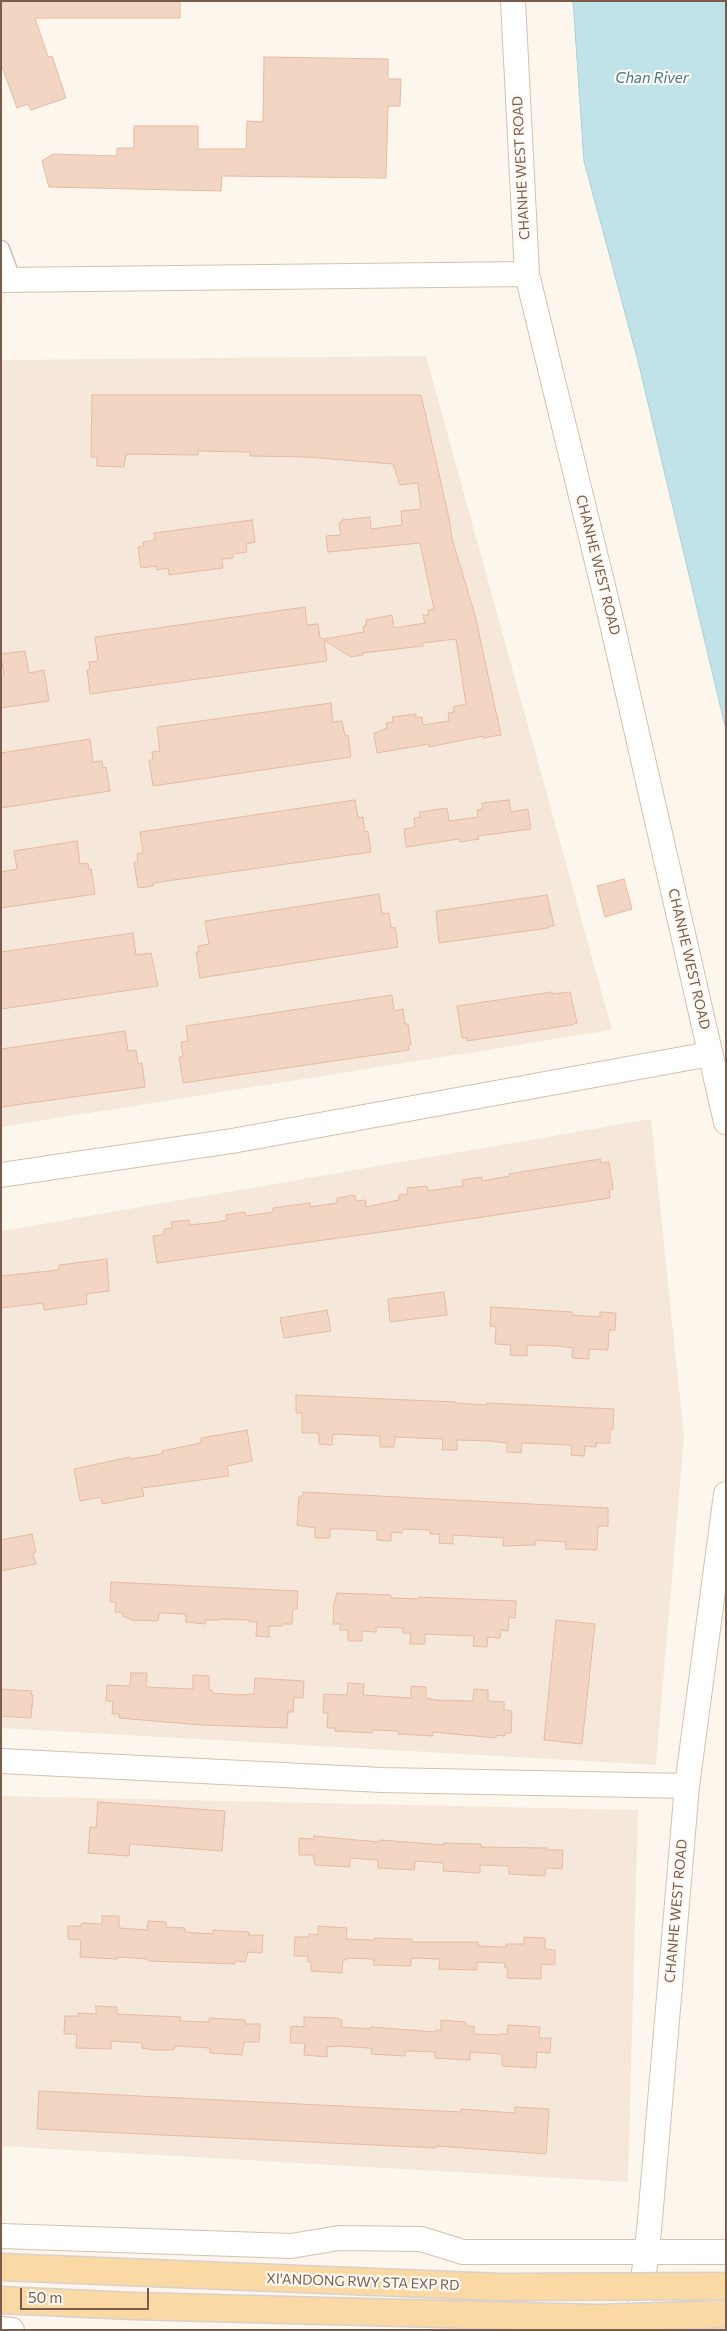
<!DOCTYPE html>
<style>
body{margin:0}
#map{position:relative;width:727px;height:2331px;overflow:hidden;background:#fdf6ec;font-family:Commissioner,sans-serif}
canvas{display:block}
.frame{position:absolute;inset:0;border:2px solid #7a5c4d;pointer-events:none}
.scale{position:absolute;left:20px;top:2288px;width:129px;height:22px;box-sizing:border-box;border:2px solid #7a5c4d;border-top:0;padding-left:6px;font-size:15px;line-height:18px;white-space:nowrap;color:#7a5c4d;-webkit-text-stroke:4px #fffaf3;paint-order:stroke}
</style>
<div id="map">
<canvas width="727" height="2331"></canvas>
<div class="frame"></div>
<div class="scale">50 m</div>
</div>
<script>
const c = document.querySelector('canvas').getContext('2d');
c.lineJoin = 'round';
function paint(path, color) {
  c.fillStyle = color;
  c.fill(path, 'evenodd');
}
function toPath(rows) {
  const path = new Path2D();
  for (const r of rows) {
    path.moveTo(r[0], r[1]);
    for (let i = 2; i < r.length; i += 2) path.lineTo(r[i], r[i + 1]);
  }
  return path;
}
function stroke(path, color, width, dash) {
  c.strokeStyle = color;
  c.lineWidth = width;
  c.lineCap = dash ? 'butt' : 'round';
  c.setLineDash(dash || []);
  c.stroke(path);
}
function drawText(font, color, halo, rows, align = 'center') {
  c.font = font + ' Commissioner,sans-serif';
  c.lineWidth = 4.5;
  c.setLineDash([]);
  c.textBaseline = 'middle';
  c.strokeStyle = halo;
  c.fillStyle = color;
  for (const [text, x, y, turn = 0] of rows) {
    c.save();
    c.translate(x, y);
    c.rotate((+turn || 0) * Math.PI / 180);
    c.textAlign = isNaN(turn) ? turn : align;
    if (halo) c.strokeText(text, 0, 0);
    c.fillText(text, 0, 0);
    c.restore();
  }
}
paint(toPath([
 [426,356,612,1030,1,1127,1,360],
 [651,1119,684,1437,656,1765,1,1728,1,1231],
 [1,1796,638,1810,628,2182,1,2146]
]), '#f5e8da');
const water = toPath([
 [573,1,726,1,726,730,638,361,584,161,573,1]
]);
paint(water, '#bfe3e8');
stroke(water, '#a5d3da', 1);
const building = toPath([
 [1,1,180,1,180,18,35,18,48,57,52,56,66,98,31,110,28,104,17,108,1,64,1,1],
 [264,57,388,59,388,79,401,79,400,106,388,106,386,178,222,176,221,191,49,187,42,161,53,154,117,156,117,148,134,148,134,126,198,126,198,149,246,149,247,121,263,122,264,57],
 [92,395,421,395,449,518,452,539,475,615,501,735,483,738,483,736,429,747,429,744,377,753,374,733,387,728,386,723,393,722,392,717,416,714,416,718,422,717,423,725,449,721,448,713,454,712,453,707,466,704,456,639,423,643,423,646,362,653,363,655,351,657,324,640,327,661,90,694,87,670,90,669,89,662,98,661,95,637,305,607,307,625,318,624,320,638,324,639,364,632,363,626,366,625,366,620,392,615,394,628,425,623,423,615,429,615,428,610,434,609,420,543,328,552,326,536,341,535,339,523,341,523,342,520,370,517,371,529,402,525,401,511,421,509,418,483,400,485,393,464,307,457,250,456,250,452,198,451,198,455,126,454,124,467,97,466,97,457,91,457,92,395],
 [252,520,255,542,246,544,247,552,233,554,233,558,222,559,223,568,169,575,168,568,157,570,156,566,141,568,138,547,144,546,143,542,155,540,154,533,252,520],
 [25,651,29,673,44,670,49,701,1,708,1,676,4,676,1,654,25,651],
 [331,703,333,722,342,721,345,736,348,735,351,757,153,786,149,760,153,760,152,752,160,751,157,727,331,703],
 [90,739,93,762,102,761,103,768,106,767,110,791,1,808,1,753,90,739],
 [355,800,358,818,363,817,365,832,368,831,371,852,153,883,153,886,138,888,134,862,138,862,137,854,143,853,140,832,355,800],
 [509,800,511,812,528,809,531,829,478,836,479,839,460,842,459,839,406,847,404,829,415,827,414,818,420,817,419,812,447,808,449,821,478,817,477,810,483,809,482,803,509,800],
 [77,841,80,864,88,863,89,870,91,869,95,894,1,908,1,872,17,869,14,851,77,841],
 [624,879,632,909,605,917,597,886,624,879],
 [379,894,382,914,389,913,391,928,395,927,398,947,200,978,196,952,199,952,198,946,209,944,205,921,379,894],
 [547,895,554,926,548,927,548,928,439,943,436,911,547,895],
 [133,933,136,955,151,953,158,986,1,1009,1,952,133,933],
 [552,992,552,994,570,992,577,1023,571,1025,467,1041,467,1038,462,1038,457,1006,552,992],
 [392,995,394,1011,403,1009,405,1024,408,1024,411,1045,408,1045,409,1050,183,1083,179,1057,183,1056,181,1042,188,1041,186,1026,392,995],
 [125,1031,128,1051,136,1050,138,1064,142,1063,145,1087,1,1107,1,1049,125,1031],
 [600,1159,601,1163,609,1162,613,1189,609,1190,610,1198,382,1232,157,1263,153,1236,164,1235,164,1229,172,1228,171,1222,189,1220,190,1225,218,1222,227,1220,226,1215,245,1212,246,1216,273,1212,273,1208,310,1203,310,1207,337,1203,337,1198,355,1195,356,1201,365,1200,366,1207,399,1200,399,1195,408,1194,407,1188,427,1186,428,1191,455,1187,463,1186,462,1180,482,1177,482,1181,510,1176,509,1174,600,1159],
 [107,1259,109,1291,86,1294,87,1304,44,1310,43,1303,1,1308,1,1276,59,1270,59,1265,107,1259],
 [444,1292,447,1315,390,1322,388,1299,444,1292],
 [491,1307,572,1312,572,1315,600,1317,600,1312,616,1313,615,1330,609,1330,608,1350,589,1349,589,1359,572,1358,573,1348,558,1346,527,1345,527,1356,510,1355,511,1345,495,1344,496,1327,490,1326,491,1307],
 [327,1310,331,1331,284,1338,280,1318,327,1310],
 [296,1395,455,1402,455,1403,487,1405,487,1403,614,1409,613,1429,610,1429,610,1443,596,1443,596,1447,585,1446,584,1456,571,1455,572,1445,548,1444,522,1443,521,1453,507,1452,507,1443,490,1441,457,1440,457,1450,442,1450,443,1439,395,1437,394,1447,380,1447,380,1436,333,1434,332,1445,319,1444,319,1433,302,1433,302,1413,296,1413,296,1395],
 [247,1430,252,1461,227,1466,229,1476,142,1488,144,1496,102,1504,101,1497,80,1501,74,1469,130,1457,131,1459,162,1454,162,1451,201,1443,201,1438,247,1430],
 [303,1492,608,1508,608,1526,598,1526,597,1550,565,1549,566,1542,535,1540,535,1545,503,1546,504,1538,453,1535,453,1544,439,1543,440,1534,430,1534,430,1530,403,1529,402,1533,391,1532,391,1541,377,1540,377,1531,345,1529,330,1529,330,1538,315,1538,315,1528,297,1525,299,1496,303,1496,303,1492],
 [32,1534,36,1552,33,1553,36,1564,1,1571,1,1540,32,1534],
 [111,1582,298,1591,297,1609,293,1609,292,1624,283,1624,282,1626,269,1626,269,1637,256,1636,257,1622,249,1622,250,1620,220,1619,220,1620,205,1620,205,1624,186,1622,186,1614,159,1613,158,1621,132,1620,123,1616,123,1613,115,1612,116,1602,110,1602,111,1582],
 [337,1593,391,1595,391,1598,419,1599,419,1597,516,1601,515,1618,509,1617,508,1631,501,1630,500,1638,488,1637,487,1647,473,1646,474,1636,425,1634,425,1644,410,1644,411,1633,403,1633,403,1628,376,1627,376,1632,362,1631,362,1641,348,1641,348,1630,340,1630,341,1624,333,1624,334,1603,337,1593],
 [556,1620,595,1624,582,1744,544,1740,556,1620],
 [131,1673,147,1673,146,1687,193,1689,193,1675,209,1676,209,1690,212,1690,212,1693,238,1695,254,1694,255,1678,304,1681,303,1698,294,1697,293,1712,288,1712,287,1728,202,1725,119,1718,119,1714,112,1714,113,1701,106,1701,107,1685,130,1686,131,1673],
 [348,1683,364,1684,363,1695,411,1698,411,1686,426,1687,426,1698,435,1700,473,1701,474,1689,488,1690,488,1701,504,1702,504,1710,512,1711,511,1733,505,1733,505,1736,496,1735,496,1738,433,1732,433,1736,398,1734,398,1731,372,1730,372,1733,335,1731,335,1728,327,1728,328,1713,323,1713,324,1694,347,1695,348,1683],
 [1,1689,32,1691,31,1695,33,1695,31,1718,1,1716,1,1689],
 [98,1802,225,1811,222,1851,130,1844,129,1856,88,1853,90,1827,96,1828,98,1802],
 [314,1836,379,1842,380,1840,444,1845,444,1843,481,1844,481,1847,547,1848,547,1850,563,1850,562,1869,546,1868,545,1876,509,1874,509,1866,480,1865,480,1873,443,1871,444,1863,415,1861,414,1870,378,1868,378,1860,350,1858,350,1867,315,1865,313,1855,299,1855,299,1838,314,1839,314,1836],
 [102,1916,119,1916,119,1928,147,1930,148,1921,166,1922,166,1927,185,1928,185,1932,213,1934,213,1930,249,1932,248,1935,263,1935,262,1953,248,1952,245,1962,235,1961,235,1964,148,1961,148,1959,118,1957,117,1959,80,1957,81,1940,68,1939,68,1926,81,1926,82,1923,102,1924,102,1916],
 [318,1926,347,1928,346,1939,375,1940,375,1938,412,1939,412,1942,478,1942,478,1946,506,1947,506,1944,524,1944,524,1937,545,1938,545,1949,555,1950,555,1965,541,1964,541,1979,507,1978,508,1968,505,1968,505,1963,477,1962,477,1970,439,1969,440,1959,411,1958,411,1966,373,1965,374,1959,346,1958,346,1960,343,1960,342,1973,311,1971,311,1962,308,1962,308,1956,294,1956,295,1937,309,1937,309,1934,318,1935,318,1926],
 [96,2006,117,2007,117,2014,181,2017,180,2021,209,2022,209,2018,245,2020,245,2024,260,2024,259,2042,244,2042,242,2055,210,2053,210,2048,175,2046,174,2050,154,2050,142,2048,142,2043,111,2041,111,2049,76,2048,77,2034,64,2034,65,2016,78,2016,78,2013,96,2014,96,2006],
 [304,2017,336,2018,342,2020,341,2027,370,2029,370,2027,436,2032,436,2030,441,2030,441,2020,466,2022,466,2026,474,2026,474,2034,501,2035,501,2034,507,2034,508,2025,540,2027,539,2038,551,2038,550,2053,537,2052,536,2068,502,2066,502,2056,501,2054,470,2052,470,2060,435,2058,435,2052,405,2051,405,2056,371,2054,372,2049,369,2048,340,2046,327,2047,327,2057,304,2055,305,2043,290,2043,291,2026,304,2027,304,2017],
 [39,2091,460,2112,461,2109,515,2113,515,2107,549,2109,546,2154,436,2146,436,2148,37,2129,39,2091]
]);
paint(building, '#f3d5c3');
stroke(building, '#e6bba3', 1);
const street = toPath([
 [1,249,12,279]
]);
const secondary = toPath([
 [513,1,527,274,610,615,726,1122],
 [1,280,527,274],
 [1,1175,232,1141,710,1054],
 [1,1761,382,1780,687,1786],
 [1,2236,291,2246,339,2238,421,2239,463,2252,726,2252],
 [1,2329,12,2330],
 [637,2330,649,2231,687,1786,726,1494]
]);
stroke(street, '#d1beb0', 19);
stroke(secondary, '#d6c0b0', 26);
stroke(street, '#fff', 16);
stroke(secondary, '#fff', 24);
const primaryBridge = toPath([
 [1,2267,501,2287,726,2286],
 [1,2300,133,2306,597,2318,726,2314]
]);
stroke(primaryBridge, '#dad1cd', 29, []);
stroke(primaryBridge, '#fbd9a5', 26);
drawText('14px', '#7a5c4d', '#fffaf3', [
 ["CHANHE WEST ROAD",521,168,-93],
 ["CHANHE WEST ROAD",598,565,76],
 ["CHANHE WEST ROAD",689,959,77],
 ["CHANHE WEST ROAD",676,1911,-85],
 ["XI'ANDONG RWY STA EXP RD",363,2282,2]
]);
drawText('italic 15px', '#437c86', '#fffaf3', [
 ["Chan River",652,78]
]);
</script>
